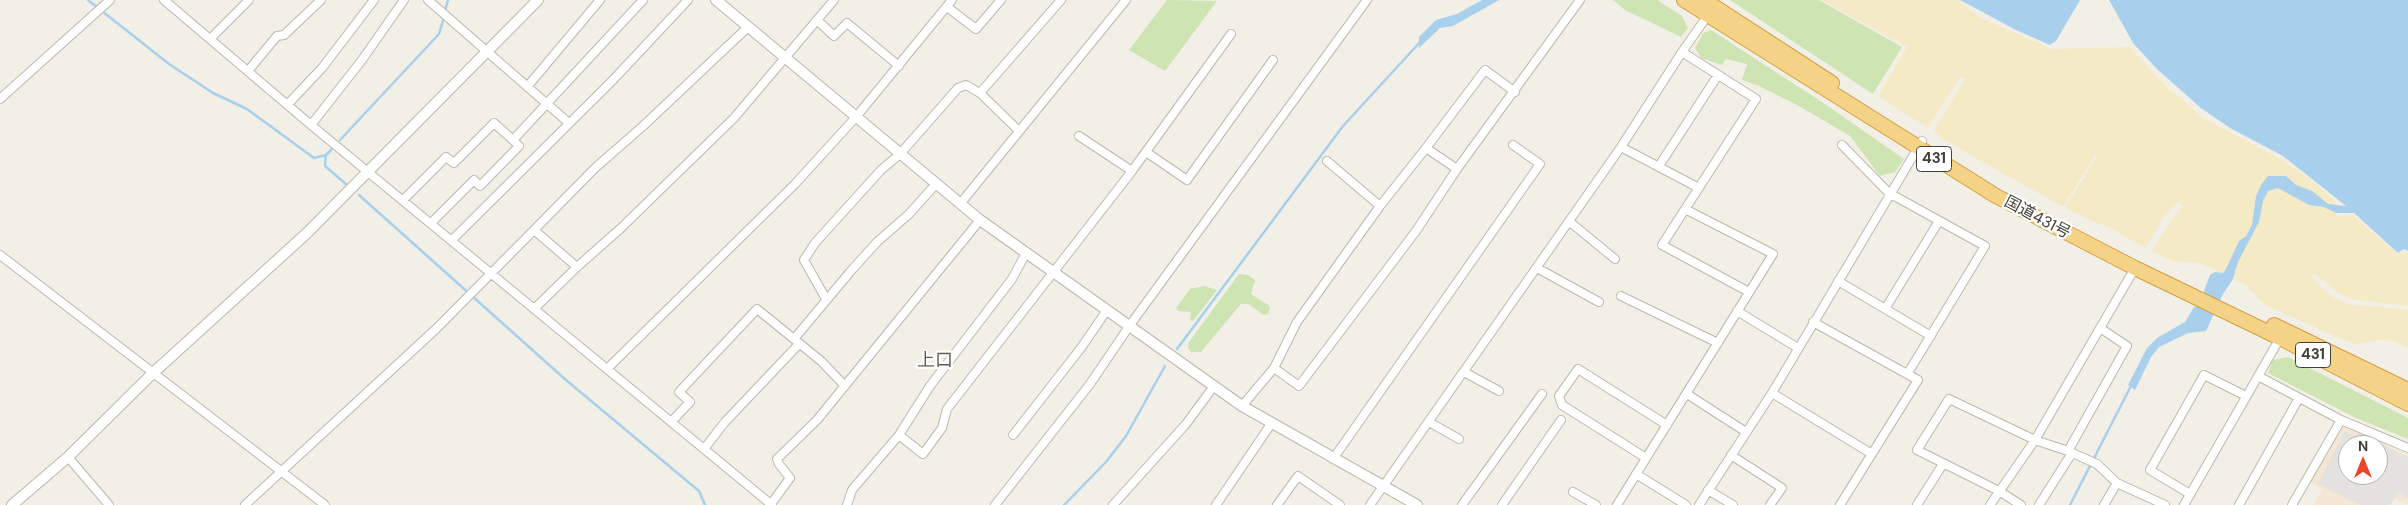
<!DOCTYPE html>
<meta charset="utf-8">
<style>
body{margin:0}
#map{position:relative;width:2408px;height:505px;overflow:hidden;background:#f2efe7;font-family:"DM Sans",sans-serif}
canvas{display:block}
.north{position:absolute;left:2338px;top:435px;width:50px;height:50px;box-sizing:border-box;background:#fff;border:1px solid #b5b3af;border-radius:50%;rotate:0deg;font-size:14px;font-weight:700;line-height:20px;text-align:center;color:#454037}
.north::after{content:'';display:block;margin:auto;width:18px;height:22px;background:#eb4526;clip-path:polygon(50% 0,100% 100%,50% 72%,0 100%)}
</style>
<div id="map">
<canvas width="2408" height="505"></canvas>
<div class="north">N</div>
</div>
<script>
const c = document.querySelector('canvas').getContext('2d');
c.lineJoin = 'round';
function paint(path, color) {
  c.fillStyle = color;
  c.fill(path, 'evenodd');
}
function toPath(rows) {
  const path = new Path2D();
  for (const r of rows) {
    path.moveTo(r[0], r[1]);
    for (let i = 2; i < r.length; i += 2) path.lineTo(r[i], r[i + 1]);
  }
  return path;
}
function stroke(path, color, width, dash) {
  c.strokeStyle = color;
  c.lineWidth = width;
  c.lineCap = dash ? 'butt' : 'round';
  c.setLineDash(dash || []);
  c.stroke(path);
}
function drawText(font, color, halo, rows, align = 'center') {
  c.font = font + ' "DM Sans","Noto Sans JP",sans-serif';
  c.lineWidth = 4.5;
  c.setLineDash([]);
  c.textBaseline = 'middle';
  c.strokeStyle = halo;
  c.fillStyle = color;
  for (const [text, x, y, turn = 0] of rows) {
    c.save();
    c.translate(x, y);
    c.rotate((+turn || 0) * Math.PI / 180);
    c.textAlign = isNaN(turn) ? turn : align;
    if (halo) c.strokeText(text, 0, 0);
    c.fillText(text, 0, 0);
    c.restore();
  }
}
paint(toPath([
 [2347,425,2408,456,2408,505,2395,498,2391,505,2314,505,2322,489,2309,482,2340,427],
 [2348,445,2378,445,2378,475,2348,475]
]), '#f3e6d4');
paint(toPath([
 [1167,0,1217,1,1165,71,1129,50],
 [1613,0,1657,0,1682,16,1688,28,1681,37,1625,10],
 [1730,0,1819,0,1902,47,1873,94],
 [1711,30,1825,104,1904,159,1895,172,1880,176,1850,136,1799,106,1759,86,1742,80,1747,64,1726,59,1722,65,1701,58,1695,48,1703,33],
 [1239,274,1248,275,1255,280,1251,294,1268,305,1270,308,1268,314,1264,315,1248,304,1241,304,1201,352,1191,352,1188,348,1189,342],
 [1204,286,1217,290,1193,321,1190,320,1191,312,1178,311,1176,308,1190,289],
 [2288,357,2408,418,2408,439,2356,418,2268,373,2273,360]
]), '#cee4b3');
paint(toPath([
 [1821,0,1957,0,1981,18,2052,49,2129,47,2166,86,2203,118,2283,160,2307,177,2334,200,2336,205,2336,217,2353,215,2398,254,2405,251,2408,252,2408,306,2350,299,2335,291,2314,273,2311,277,2331,296,2351,305,2408,309,2408,348,2394,341,2379,340,2355,344,2346,341,2265,305,2245,285,2215,270,2199,263,2172,261,2152,251,2170,221,2183,207,2178,202,2165,216,2145,248,2111,228,2094,222,2065,208,2098,155,2095,155,2063,207,1993,168,1943,139,1934,130,1965,79,1960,77,1928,128,1878,96,1907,47]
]), '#f4ebc6');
paint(toPath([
 [2345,431,2355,436,2357,432,2408,458,2408,498,2397,492,2390,505,2360,505,2318,484],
 [2348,445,2378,445,2378,475,2348,475]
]), '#e4e2df');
paint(toPath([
 [1482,0,1499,0,1453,26,1440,28,1419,48,1419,37,1436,20,1457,14],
 [1960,0,2080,0,2056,41,2050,45,2016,30],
 [2109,0,2408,0,2408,251,2404,249,2398,253,2354,213,2336,213,2324,207,2309,205,2278,188,2268,191,2263,201,2259,222,2238,262,2233,279,2223,294,2206,331,2188,333,2159,347,2151,357,2135,390,2128,385,2147,348,2157,338,2185,322,2194,307,2198,307,2210,275,2215,272,2223,273,2226,269,2239,241,2246,236,2252,225,2256,196,2261,185,2268,176,2286,176,2296,185,2312,191,2328,204,2346,206,2283,156,2230,128,2201,108,2157,69,2133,43]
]), '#a8cfeb');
stroke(toPath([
 [88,0,169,64,213,93,247,109,314,158,326,155,333,148],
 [445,11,448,0],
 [340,140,439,34,444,17],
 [326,155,325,166,347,185],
 [359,195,566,380,699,491,705,505],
 [1177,349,1343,126,1421,41],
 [1064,505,1106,462,1126,436,1165,366],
 [2070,505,2132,384]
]), '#a8cfeb', 2.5);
const minor = toPath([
 [164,0,311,125,772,505],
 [428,0,569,123],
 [947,7,976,29,1001,0],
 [1708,15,1682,52,1756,99,1662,245,1749,292],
 [817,20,834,36,847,23,899,66],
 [210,39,249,0],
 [1682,52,1621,147,1699,188],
 [248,71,277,36,284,35,321,0],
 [527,87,600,0],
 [980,93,1061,0],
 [0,99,110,0],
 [288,104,322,68,374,0],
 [311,125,362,60,404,0],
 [1079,136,1132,171],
 [1842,145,1889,193,1985,246,1908,373],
 [1426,148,1485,70,1515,92],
 [1146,152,1187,180,1273,60],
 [1327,161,1380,206],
 [1659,166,1718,75],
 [403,200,446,157,454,163,494,123,513,140,643,0],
 [960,204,1126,0],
 [1570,222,1615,259],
 [431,223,474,180,480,186,519,146,513,140],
 [534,230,595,168,642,127,748,27],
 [452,240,612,81,688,0],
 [0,255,325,505],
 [577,267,620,229,734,118,834,0],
 [1537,268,1599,302],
 [1838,281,1931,336],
 [1621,296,1718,343],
 [826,299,804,260,815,243,881,170,900,154,958,88,966,85,980,93,1018,130],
 [1885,309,1939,221],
 [1737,311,1798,348],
 [1813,322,1918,380,1840,505],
 [1274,368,1297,322,1380,206,1426,148,1457,169],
 [607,369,795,184,856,117,952,0],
 [1464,372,1499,391],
 [2258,376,2341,420,2408,448],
 [845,386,821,361,794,339,850,272,877,242,909,214,936,184],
 [1772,393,1872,454],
 [1687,394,1746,432],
 [1242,406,1274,368,1299,386,1416,231,1457,169,1580,0],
 [671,422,690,402,679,392,757,309,794,339],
 [1429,422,1459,439],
 [899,435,930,386,1012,279,1026,253],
 [1013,435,1081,348,1107,310],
 [704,449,725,422,799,344],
 [2068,451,2127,346,2100,328],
 [1731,455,1782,488,1770,505],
 [68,457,109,505],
 [1646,458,1562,405,1559,396,1578,369,1667,425],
 [1333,459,1540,164,1513,145],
 [1636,474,1686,505],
 [1708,490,1733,505],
 [1573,492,1596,505],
 [2190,494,2150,470,2204,375,2246,396],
 [771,504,790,478,779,464,777,459,817,420,980,220],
 [245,505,437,328,534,230,577,267,535,308],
 [847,505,852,490,899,435,923,454,942,428,947,409,1132,171,1231,34],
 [995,505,1090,384,1130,325,1367,0],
 [1113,505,1186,424,1214,386],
 [1216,505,1271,424],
 [1277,505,1298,476,1340,505],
 [1370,505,1621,147],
 [1462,505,1542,394],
 [1502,505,1561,420],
 [1617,505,1773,254,1685,209],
 [1699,505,1772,393,1922,141],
 [1917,505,1943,464],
 [1990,505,2035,440,2135,268],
 [2021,505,1999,491,1917,450,1949,399,2035,440,2068,451,2097,464,2117,483,2165,505],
 [2039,505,2072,453],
 [2104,505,2117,483],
 [2184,505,2280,338],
 [2239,505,2299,398],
 [2292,505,2341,420]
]);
const tertiary = toPath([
 [716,0,980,220,1242,406,1417,505],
 [12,505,68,457,153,373,307,233,538,0]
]);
const trunk = toPath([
 [1684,0,1996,196,2135,268,2280,338,2408,404],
 [1704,0,1832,83],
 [2274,325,2408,390]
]);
stroke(minor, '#bdb7ab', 10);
stroke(tertiary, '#bdb7ab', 12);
stroke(trunk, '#d29e42', 16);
stroke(minor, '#fff', 8);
stroke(tertiary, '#fff', 10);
stroke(trunk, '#f5d386', 14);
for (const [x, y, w] of [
 [1934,159,35],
 [2313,355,35]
]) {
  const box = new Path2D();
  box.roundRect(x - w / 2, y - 12.5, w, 25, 4);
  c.fillStyle = '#fff';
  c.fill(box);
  stroke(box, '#454037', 1);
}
drawText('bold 15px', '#454037', null, [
 ["431",1934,159],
 ["431",2313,355]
]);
drawText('16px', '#454037', '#fff', [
 ["国道431号",2037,218,28]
]);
drawText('18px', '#675d4f', '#fff', [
 ["上口",935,361]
]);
</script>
